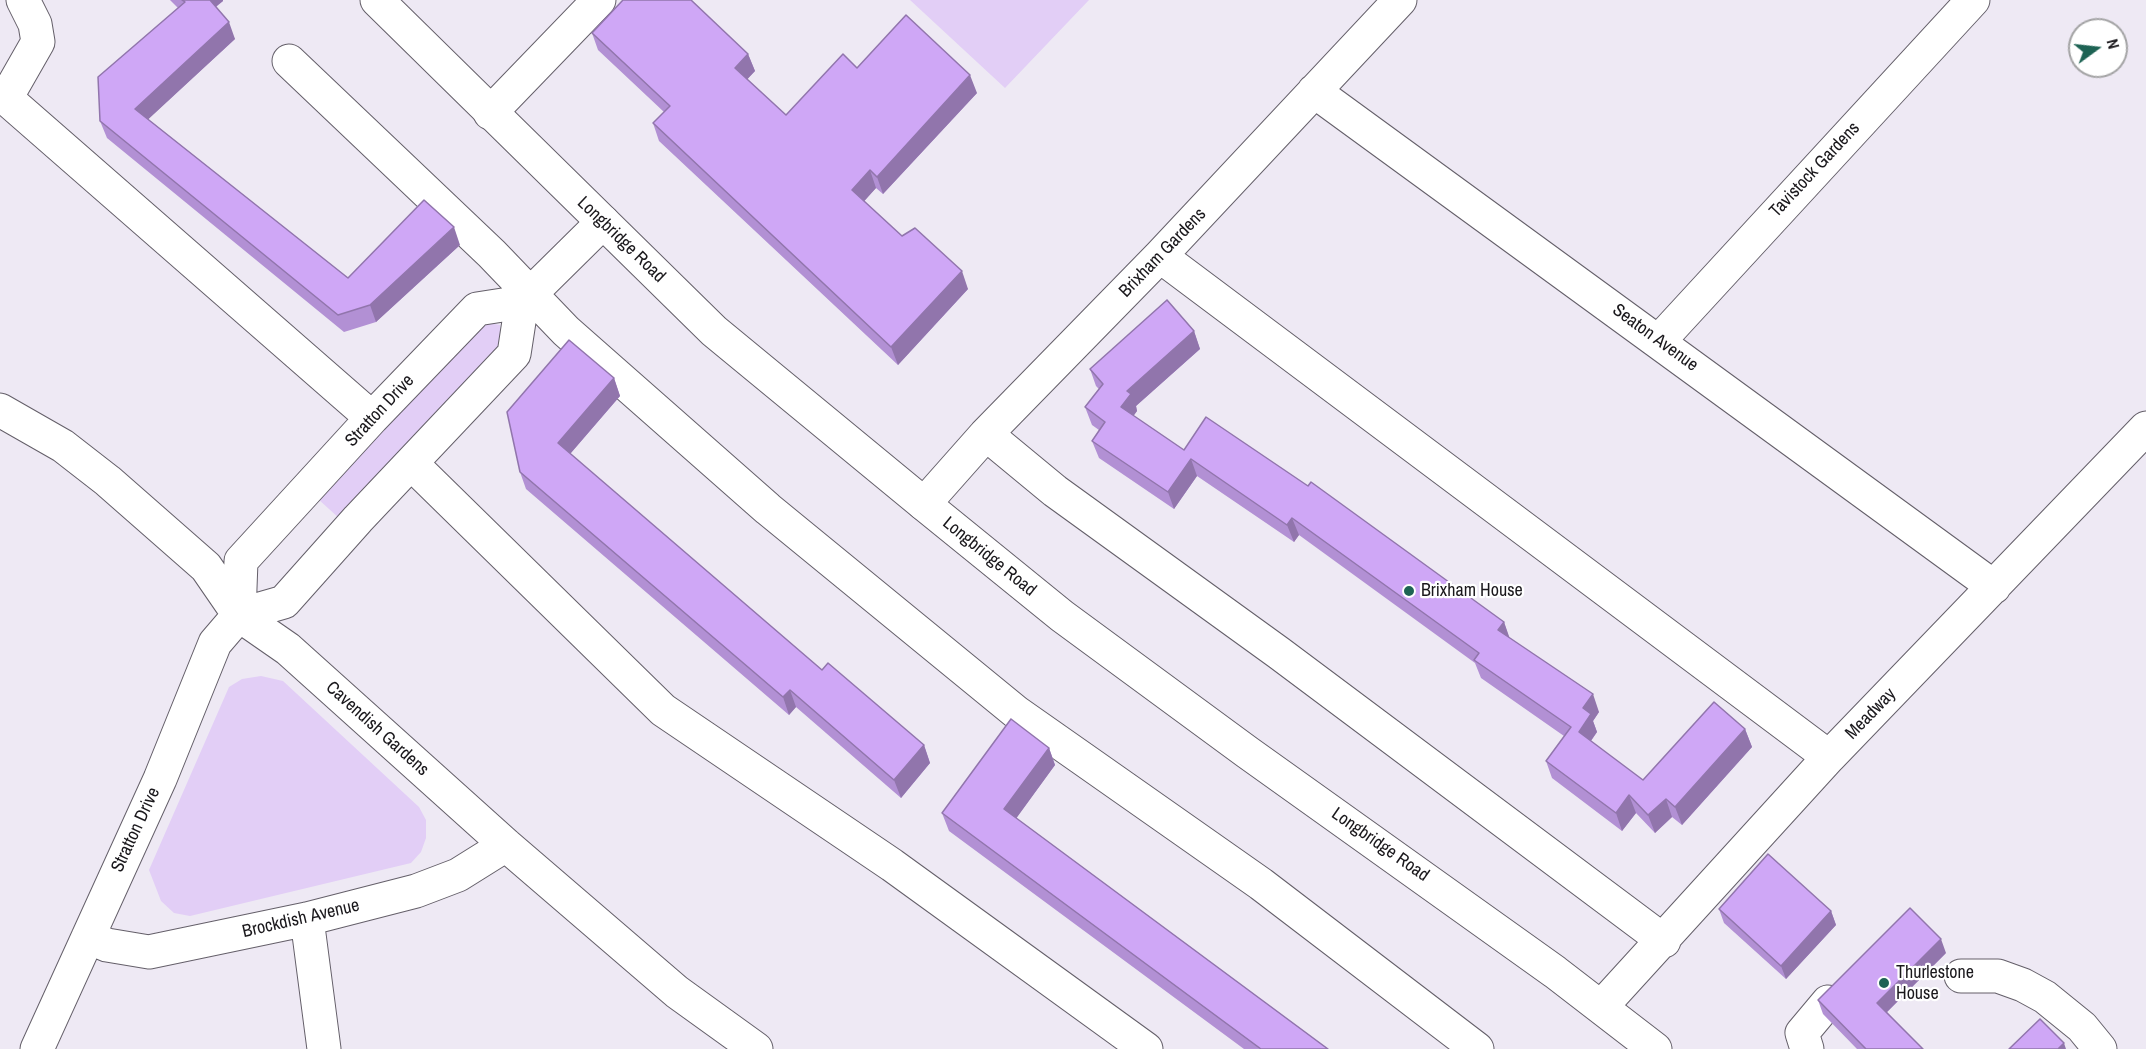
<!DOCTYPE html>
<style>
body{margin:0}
#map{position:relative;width:2146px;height:1049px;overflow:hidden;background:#eee9f4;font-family:"Archivo Narrow",sans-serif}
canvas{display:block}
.north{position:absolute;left:2068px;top:18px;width:60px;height:60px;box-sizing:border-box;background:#fff;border:2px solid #a3a3a4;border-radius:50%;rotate:75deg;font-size:16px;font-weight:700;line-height:24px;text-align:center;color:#1a181c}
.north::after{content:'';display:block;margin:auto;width:21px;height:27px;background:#1e6354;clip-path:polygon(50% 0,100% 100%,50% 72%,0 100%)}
</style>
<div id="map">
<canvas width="2146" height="1049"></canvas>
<div class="north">N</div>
</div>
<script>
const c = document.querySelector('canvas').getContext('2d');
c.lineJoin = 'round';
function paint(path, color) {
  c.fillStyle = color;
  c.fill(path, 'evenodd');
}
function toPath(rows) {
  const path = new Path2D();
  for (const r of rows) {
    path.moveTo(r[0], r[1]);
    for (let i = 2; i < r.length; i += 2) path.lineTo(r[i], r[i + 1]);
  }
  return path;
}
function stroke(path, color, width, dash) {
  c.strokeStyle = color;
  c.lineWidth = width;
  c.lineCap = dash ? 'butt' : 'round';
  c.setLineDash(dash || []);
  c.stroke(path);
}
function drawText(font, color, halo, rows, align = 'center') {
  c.font = font + ' "Archivo Narrow",sans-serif';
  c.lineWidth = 4.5;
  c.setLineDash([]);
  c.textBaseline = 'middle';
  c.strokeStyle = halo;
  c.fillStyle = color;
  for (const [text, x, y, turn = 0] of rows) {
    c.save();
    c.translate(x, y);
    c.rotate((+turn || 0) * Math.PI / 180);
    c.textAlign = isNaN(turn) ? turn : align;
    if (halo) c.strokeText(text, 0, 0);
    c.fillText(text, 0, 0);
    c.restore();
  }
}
paint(toPath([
 [910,0,1089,0,1005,88],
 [489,323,500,325,504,349,340,519,318,499,479,327],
 [261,676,283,681,419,807,426,820,426,838,421,852,411,863,190,916,174,913,161,901,149,870,229,687,242,679]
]), '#e2cef6');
const minor = toPath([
 [289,61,492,254,566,331,768,509,1016,712,1261,884,1477,1049],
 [1314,91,1994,587],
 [0,93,372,418],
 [6,98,38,42,35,24,23,0],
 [490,113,599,0],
 [1160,256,1829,757],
 [522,302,603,222],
 [1659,341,1973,0],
 [0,410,63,446,108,481,206,567,239,615,288,649,506,845,677,992,756,1049],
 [986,434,1055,491,1279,653,1664,941],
 [412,464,663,710,892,865,1146,1049],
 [924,504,986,434,1160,256,1400,0],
 [307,919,324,1049],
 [88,937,107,945,149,952,307,919,416,891,458,875,506,845],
 [1961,976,1998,976,2023,985,2045,997,2082,1027,2100,1049],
 [1602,1006,1829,757,2146,428],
 [37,1049,160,779,215,643,239,615,284,602,358,519,514,354,522,302,477,309,372,418,241,561,239,615],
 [1807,1049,1802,1033,1828,1002]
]);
const major = toPath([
 [377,0,714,331,924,504,1062,616,1247,752,1555,972,1655,1049]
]);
stroke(minor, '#645f69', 35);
stroke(major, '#645f69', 35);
stroke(minor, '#fff', 33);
stroke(major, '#fff', 33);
paint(toPath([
 [170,0,223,0,223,1,216,7,235,39,148,119,348,278,460,245,376,322,344,332,107,138,100,121,178,8],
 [592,33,748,54,755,71,747,79,786,115,857,68,977,93,883,194,876,188,864,201,902,236,968,289,898,365,659,141,653,123,664,112,598,50],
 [1194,331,1200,349,1136,406,1137,411,1133,416,1184,450,1504,622,1509,638,1599,712,1593,721,1597,732,1591,741,1643,780,1745,729,1752,747,1682,825,1672,817,1655,833,1636,813,1622,831,1552,778,1546,761,1564,736,1481,678,1475,663,1299,535,1294,542,1197,476,1174,509,1099,458,1092,441,1099,430,1092,425,1085,407,1099,389,1096,386,1090,369],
 [614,378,620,396,570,454,822,670,924,745,930,763,901,798,796,707,789,715,526,489,520,472],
 [1049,748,1055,765,1016,818,1328,1049,1244,1049,949,831,942,813],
 [1719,909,1831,911,1836,925,1786,979,1724,923],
 [1946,953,1887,1012,1923,1049,1857,1049,1823,1014,1818,1000]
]), '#b290d4');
paint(toPath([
 [206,0,223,0,223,1,210,11],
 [229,22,235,39,141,126,135,109],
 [748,54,755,71,742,85,735,68],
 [970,75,977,93,883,194,877,177],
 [870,170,876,188,859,207,852,190],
 [454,227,460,245,376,322,370,305],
 [962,271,968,289,898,365,891,347],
 [1194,331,1200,349,1136,406,1137,411,1127,425,1121,407,1127,391],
 [614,378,620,396,564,461,558,443],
 [1191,459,1197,476,1174,509,1168,492],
 [1292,518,1299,535,1294,542,1287,525],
 [1504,622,1510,639,1498,630],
 [790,690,796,707,789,715,783,697],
 [1593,694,1599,712,1593,721,1597,732,1585,749,1579,732,1583,708],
 [1745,729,1752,747,1682,825,1675,807],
 [924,745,930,763,901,798,894,780],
 [1049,748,1055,765,1010,827,1004,809],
 [1629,795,1636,813,1622,831,1616,813],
 [1666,799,1672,817,1655,833,1648,815],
 [1831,911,1836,925,1786,979,1781,966],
 [1941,939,1946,953,1882,1017,1877,1003],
 [2064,1043,2066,1049,2058,1049]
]), '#9175ac');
const building = toPath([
 [182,0,210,0,229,22,135,109,348,278,424,200,454,227,370,305,338,315,100,121,98,77,185,2,182,0],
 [623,0,691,0,748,54,735,68,786,115,843,54,857,68,906,15,970,75,877,177,870,170,852,190,902,236,915,228,962,271,891,347,653,123,670,106,592,33,623,0],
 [1167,300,1194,331,1127,391,1131,394,1121,407,1184,450,1206,417,1308,486,1311,482,1504,622,1498,630,1593,694,1583,708,1591,714,1579,732,1643,780,1714,702,1745,729,1675,807,1666,799,1648,815,1629,795,1616,813,1546,761,1571,727,1474,660,1479,653,1292,518,1287,525,1191,459,1168,492,1092,441,1105,422,1085,407,1103,384,1090,369,1167,300],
 [569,340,614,378,558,443,822,670,828,663,924,745,894,780,790,690,783,697,520,472,507,412,569,340],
 [1011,719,1049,748,1004,809,1328,1049,1261,1049,942,813,1011,719],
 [1768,854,1831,911,1781,966,1719,909,1768,854],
 [1910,908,1941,939,1877,1003,1923,1049,1866,1049,1818,1000,1910,908],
 [2040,1019,2064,1043,2058,1049,2009,1049,2040,1019]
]);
paint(building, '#cfa7f6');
stroke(building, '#9175ac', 1.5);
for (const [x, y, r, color] of [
 [1409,591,6,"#1e6354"],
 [1884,983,6,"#1e6354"]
]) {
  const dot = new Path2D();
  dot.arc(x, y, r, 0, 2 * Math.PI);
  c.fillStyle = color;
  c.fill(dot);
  stroke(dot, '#fff', 2);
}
drawText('18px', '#1a181c', '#fff', [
 ["Tavistock Gardens",1815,170,-47],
 ["Longbridge Road",621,240,44],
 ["Brixham Gardens",1163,253,-46],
 ["Seaton Avenue",1655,338,36],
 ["Stratton Drive",380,411,-47],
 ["Longbridge Road",989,557,39],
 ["Meadway",1871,714,-46],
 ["Cavendish Gardens",377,729,42],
 ["Stratton Drive",136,830,-65],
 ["Longbridge Road",1380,845,35],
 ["Brockdish Avenue",301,919,-13]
]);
drawText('18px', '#1a181c', '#fff', [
 ["Brixham House",1421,591],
 ["Thurlestone",1896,973],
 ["House",1896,994]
], 'left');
</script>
